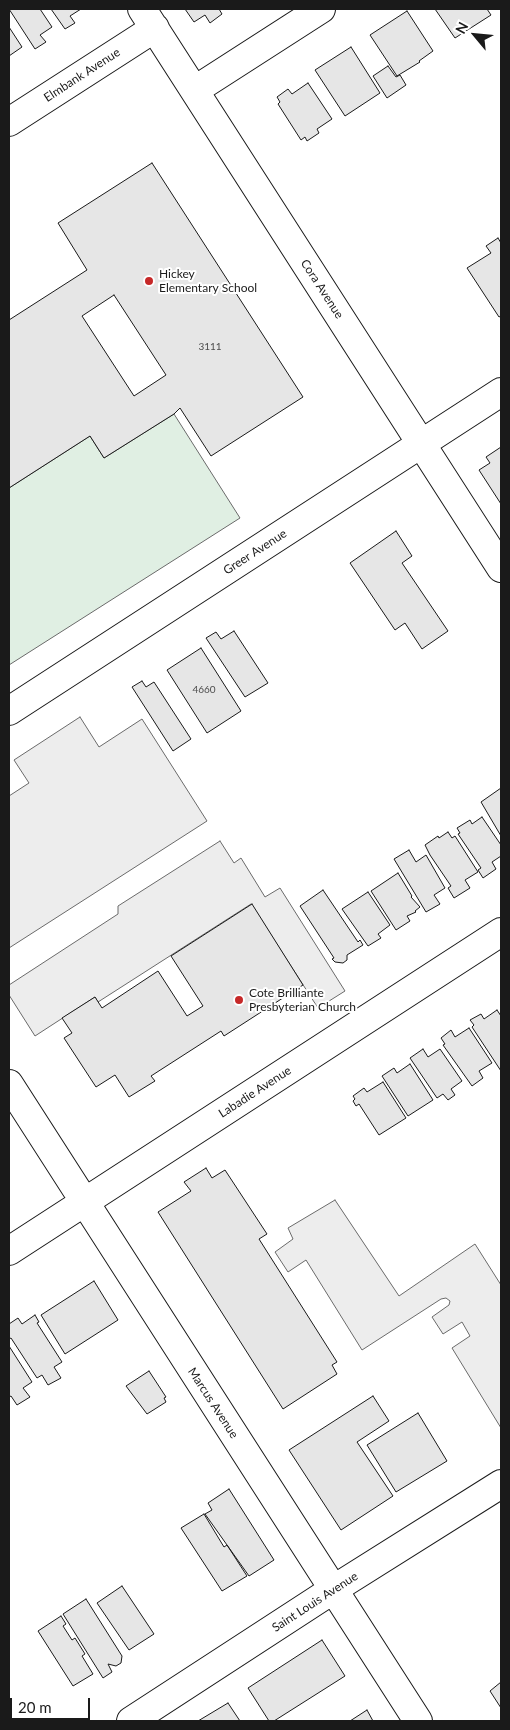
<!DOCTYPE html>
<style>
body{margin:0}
#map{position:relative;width:510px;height:1730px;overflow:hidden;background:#fff;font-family:Lato,sans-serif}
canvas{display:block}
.frame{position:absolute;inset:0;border:10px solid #1a1a1a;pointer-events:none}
.north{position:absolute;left:450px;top:10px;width:50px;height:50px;-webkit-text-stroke:4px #fff;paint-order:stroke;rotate:298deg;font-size:14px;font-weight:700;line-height:20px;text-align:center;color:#1a1a1a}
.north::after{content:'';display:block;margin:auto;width:18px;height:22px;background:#1a1a1a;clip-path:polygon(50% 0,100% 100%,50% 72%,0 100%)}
.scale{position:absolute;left:10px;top:1698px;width:80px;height:22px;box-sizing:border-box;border:2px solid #1a1a1a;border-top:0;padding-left:6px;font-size:15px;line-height:18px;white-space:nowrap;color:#1a1a1a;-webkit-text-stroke:4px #fff;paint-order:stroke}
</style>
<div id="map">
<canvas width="510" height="1730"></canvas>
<div class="frame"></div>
<div class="north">N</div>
<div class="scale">20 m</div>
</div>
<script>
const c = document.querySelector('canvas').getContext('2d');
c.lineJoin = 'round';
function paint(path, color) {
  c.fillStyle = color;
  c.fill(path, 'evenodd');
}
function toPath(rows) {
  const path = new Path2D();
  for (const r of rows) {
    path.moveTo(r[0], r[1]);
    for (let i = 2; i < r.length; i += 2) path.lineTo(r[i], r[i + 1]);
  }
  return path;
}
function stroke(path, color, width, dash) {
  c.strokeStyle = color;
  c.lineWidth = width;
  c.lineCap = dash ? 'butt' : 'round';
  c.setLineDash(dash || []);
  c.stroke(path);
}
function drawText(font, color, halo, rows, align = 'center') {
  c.font = font + ' Lato,sans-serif';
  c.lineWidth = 4;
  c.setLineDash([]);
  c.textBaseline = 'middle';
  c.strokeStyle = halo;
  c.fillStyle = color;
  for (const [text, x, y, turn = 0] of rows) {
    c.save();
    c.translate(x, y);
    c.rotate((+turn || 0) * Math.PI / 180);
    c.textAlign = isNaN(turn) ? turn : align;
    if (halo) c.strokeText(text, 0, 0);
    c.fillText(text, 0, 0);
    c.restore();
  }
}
const green = toPath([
 [174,414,240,518,9,665,9,488,90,436,104,458,174,414]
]);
paint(green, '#e0efe3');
stroke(green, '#6a6a6a', 1);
const parking = toPath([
 [80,717,99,747,142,719,207,821,9,948,9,796,29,783,14,760,80,717],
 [220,841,234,863,241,858,265,897,280,888,345,991,318,1008,251,904,98,1002,95,997,35,1036,9,995,9,985,118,914,118,906,220,841],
 [335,1200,399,1296,475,1244,501,1285,501,1428,452,1348,470,1336,462,1322,443,1334,432,1317,449,1305,450,1301,446,1298,441,1299,362,1350,306,1260,288,1272,275,1252,293,1239,288,1228,335,1200]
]);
paint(parking, '#ededed');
stroke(parking, '#6a6a6a', 1);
const building = toPath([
 [9,9,40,9,52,27,40,35,46,42,35,49,9,9],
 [51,9,81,9,70,16,75,23,65,29,51,9],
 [185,9,219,9,222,14,210,23,205,15,194,22,185,9],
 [435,9,487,9,491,15,455,38,435,9],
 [407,11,433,51,419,61,420,62,397,76,370,35,407,11],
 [9,27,22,47,9,56,9,27],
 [351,47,380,93,345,116,315,70,351,47],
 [388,66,396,77,400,75,406,85,387,98,373,76,388,66],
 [308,83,332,119,317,129,319,133,307,141,305,137,301,140,278,104,280,102,277,97,288,89,292,94,308,83],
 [152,163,303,397,211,456,180,408,174,414,104,458,90,436,9,488,9,320,87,270,58,223,152,163],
 [114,295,166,375,134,396,82,316,114,295],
 [498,238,501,243,501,316,499,317,467,268,491,253,486,246,498,238],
 [501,447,501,504,479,470,490,463,486,457,501,447],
 [396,531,412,556,402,563,448,631,422,649,405,623,395,630,350,563,396,531],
 [234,631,268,683,245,697,206,638,216,632,221,639,234,631],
 [201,648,241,711,207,733,167,670,201,648],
 [142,681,146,687,154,682,191,739,173,751,132,687,142,681],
 [501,788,501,836,481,802,501,788],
 [482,817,501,845,501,856,492,862,496,869,483,878,478,870,481,868,458,834,460,833,457,828,470,820,472,824,482,817],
 [448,832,452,838,455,836,478,872,465,880,470,888,454,898,448,888,451,886,430,855,425,845,438,836,439,838,448,832],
 [409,850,416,862,426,855,445,888,434,895,440,904,426,912,394,859,409,850],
 [398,873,412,896,411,897,420,907,415,911,416,912,407,916,410,921,396,930,371,891,398,873],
 [323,890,358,942,360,940,363,945,347,955,347,960,343,963,335,962,332,959,334,958,300,906,323,890],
 [368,892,390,925,378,934,381,938,368,946,342,909,368,892],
 [252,904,303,985,224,1036,221,1031,151,1076,155,1081,129,1097,115,1075,96,1087,64,1038,72,1033,62,1018,95,997,102,1008,158,971,187,1016,203,1006,171,956,252,904],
 [497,1010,501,1016,501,1071,472,1027,474,1025,470,1020,481,1014,484,1019,497,1010],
 [469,1028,492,1063,479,1071,483,1078,472,1086,443,1045,445,1044,441,1038,451,1030,455,1037,469,1028],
 [423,1049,428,1057,440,1049,462,1081,451,1089,455,1095,448,1100,443,1094,437,1098,410,1058,423,1049],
 [410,1064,433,1100,408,1116,382,1076,394,1068,397,1073,410,1064],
 [383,1082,406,1118,379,1135,359,1104,356,1106,353,1101,355,1099,353,1096,364,1088,367,1092,383,1082],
 [206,1168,212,1178,225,1170,267,1234,259,1239,337,1362,332,1365,337,1374,283,1409,158,1212,191,1191,184,1182,206,1168],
 [94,1281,118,1320,65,1354,41,1315,94,1281],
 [35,1315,39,1322,37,1323,62,1362,54,1367,61,1378,48,1385,42,1375,37,1378,11,1338,9,1339,9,1324,18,1318,22,1324,35,1315],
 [9,1346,32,1382,23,1388,30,1397,17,1405,11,1396,9,1397,9,1346],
 [149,1371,166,1397,164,1398,166,1402,147,1414,126,1386,149,1371],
 [373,1396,389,1421,357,1442,393,1496,341,1530,289,1450,373,1396],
 [418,1413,447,1461,396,1492,367,1445,418,1413],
 [229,1489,274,1560,249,1576,205,1514,212,1510,208,1503,229,1489],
 [204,1514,224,1547,227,1545,247,1576,222,1591,181,1528,204,1514],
 [122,1586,154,1634,129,1650,97,1603,122,1586],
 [86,1599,122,1656,121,1663,116,1666,108,1664,112,1672,103,1678,63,1614,86,1599],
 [61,1616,66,1624,63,1626,72,1640,75,1638,85,1654,82,1656,93,1674,73,1686,38,1631,61,1616],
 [322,1640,345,1676,274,1721,269,1721,248,1688,322,1640],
 [501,1682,501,1708,490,1691,501,1682],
 [228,1703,240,1721,198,1721,228,1703],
 [367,1710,373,1721,350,1721,367,1710]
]);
paint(building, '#e6e6e6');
stroke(building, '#1a1a1a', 1);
const minor = toPath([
 [142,9,501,568],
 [195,90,321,9],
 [9,122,155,28],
 [9,711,501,392],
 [9,1084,418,1721],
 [9,1251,501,932],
 [131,1721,334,1589,501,1484]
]);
stroke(minor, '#1a1a1a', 30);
stroke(minor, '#fff', 28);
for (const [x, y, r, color] of [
 [149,281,5,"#c62828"],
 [239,1000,5,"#c62828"]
]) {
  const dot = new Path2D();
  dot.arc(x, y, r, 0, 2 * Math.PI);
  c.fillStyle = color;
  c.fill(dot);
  stroke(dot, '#fff', 2);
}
drawText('10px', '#4d4d4d', null, [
 ["3111",210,347],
 ["4660",204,690]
]);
drawText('12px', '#1a1a1a', '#fff', [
 ["Elmbank Avenue",82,75,-33],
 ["Cora Avenue",322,289,57],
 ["Greer Avenue",255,552,-33],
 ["Labadie Avenue",255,1092,-33],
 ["Marcus Avenue",213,1403,57],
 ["Saint Louis Avenue",315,1602,-33]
]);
drawText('12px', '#1a1a1a', '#fff', [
 ["Hickey",159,274],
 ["Elementary School",159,288],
 ["Cote Brilliante",249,993],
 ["Presbyterian Church",249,1007]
], 'left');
</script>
